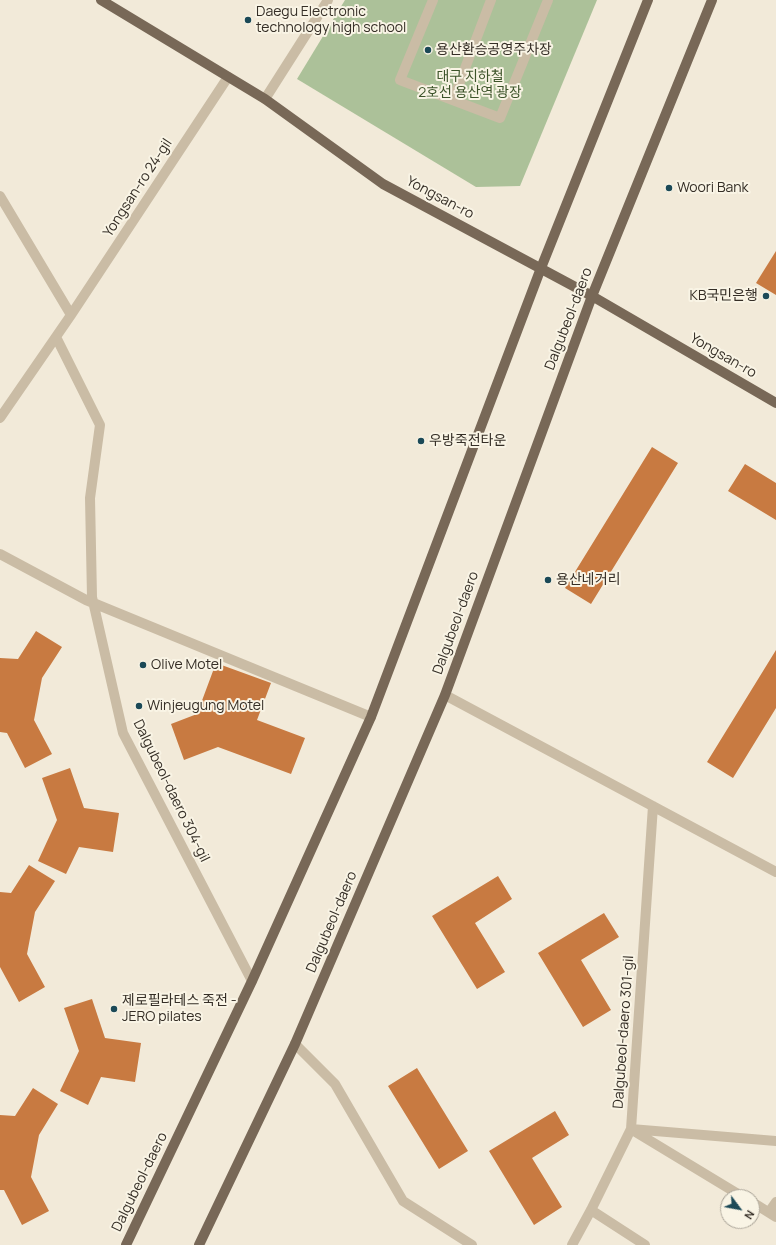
<!DOCTYPE html>
<meta charset="utf-8">
<style>
body{margin:0}
#map{position:relative;width:776px;height:1245px;overflow:hidden;background:#f2ead9;font-family:Manrope,sans-serif}
canvas{display:block}
.north{position:absolute;left:720px;top:1189px;width:40px;height:40px;box-sizing:border-box;background:#f9f4e5;border:1px solid #aba599;border-radius:50%;rotate:122deg;font-size:11px;font-weight:700;line-height:16px;text-align:center;color:#352e26}
.north::after{content:'';display:block;margin:auto;width:14px;height:18px;background:#1b4957;clip-path:polygon(50% 0,100% 100%,50% 72%,0 100%)}
</style>
<div id="map">
<canvas width="776" height="1245"></canvas>
<div class="north">N</div>
</div>
<script>
const c = document.querySelector('canvas').getContext('2d');
c.lineJoin = 'round';
function paint(path, color) {
  c.fillStyle = color;
  c.fill(path, 'evenodd');
}
function toPath(rows) {
  const path = new Path2D();
  for (const r of rows) {
    path.moveTo(r[0], r[1]);
    for (let i = 2; i < r.length; i += 2) path.lineTo(r[i], r[i + 1]);
  }
  return path;
}
function stroke(path, color, width, dash) {
  c.strokeStyle = color;
  c.lineWidth = width;
  c.lineCap = dash ? 'butt' : 'round';
  c.setLineDash(dash || []);
  c.stroke(path);
}
function drawText(font, color, halo, rows, align = 'center') {
  c.font = font + ' Manrope,"Noto Sans KR",sans-serif';
  c.lineWidth = 4;
  c.setLineDash([]);
  c.textBaseline = 'middle';
  c.strokeStyle = halo;
  c.fillStyle = color;
  for (const [text, x, y, turn = 0] of rows) {
    c.save();
    c.translate(x, y);
    c.rotate((+turn || 0) * Math.PI / 180);
    c.textAlign = isNaN(turn) ? turn : align;
    if (halo) c.strokeText(text, 0, 0);
    c.fillText(text, 0, 0);
    c.restore();
  }
}
paint(toPath([
 [345,0,597,0,520,186,476,187,297,79]
]), '#acc199');
paint(toPath([
 [776,251,776,295,756,283],
 [652,447,678,463,591,604,565,588],
 [745,464,776,483,776,520,728,491],
 [36,631,62,647,42,678,34,720,52,754,25,768,7,733,0,732,0,658,18,659],
 [776,650,776,708,733,778,707,762],
 [216,663,271,683,257,720,305,738,291,774,218,747,184,760,171,724,197,714],
 [70,768,84,808,119,813,113,852,79,847,66,874,38,861,57,820,42,778],
 [29,865,55,881,35,912,27,954,45,987,19,1002,0,967,0,892,11,893],
 [498,876,512,899,475,923,505,972,477,989,432,916],
 [604,913,619,937,581,960,611,1010,583,1027,538,953],
 [92,999,105,1038,141,1043,135,1082,101,1077,88,1105,60,1091,79,1051,64,1008],
 [417,1068,468,1151,439,1169,388,1086],
 [33,1088,58,1104,39,1135,31,1177,49,1211,22,1225,4,1190,0,1190,0,1115,15,1116],
 [555,1111,569,1135,532,1158,562,1207,534,1225,489,1151]
]), '#c87a41');
stroke(toPath([
 [433,0,400,80,500,118,548,0],
 [265,99,328,0],
 [453,100,491,0],
 [0,196,71,315],
 [56,337,100,425,90,498,92,597,123,733,252,981],
 [0,418,71,315,228,77],
 [0,554,86,600,371,717],
 [445,695,776,872],
 [295,1044,335,1084,403,1201,472,1245],
 [631,1129,776,1141],
 [634,1131,743,1197],
 [752,1202,776,1217],
 [591,1210,645,1245],
 [769,1212,776,1202],
 [572,1245,591,1210,631,1129,653,806]
]), '#cabca5', 10);
stroke(toPath([
 [101,0,265,99,383,184,592,296,776,403],
 [126,1245,252,981,371,717,541,268,648,0],
 [199,1245,295,1044,445,695,592,296,712,0]
]), '#786857', 10);
for (const [x, y, r, color] of [
 [248,20,4,"#1b4957"],
 [428,50,4,"#1b4957"],
 [669,188,4,"#1b4957"],
 [766,296,4,"#1b4957"],
 [421,441,4,"#1b4957"],
 [548,580,4,"#1b4957"],
 [143,665,4,"#1b4957"],
 [139,706,4,"#1b4957"],
 [114,1009,4,"#1b4957"]
]) {
  const dot = new Path2D();
  dot.arc(x, y, r, 0, 2 * Math.PI);
  c.fillStyle = color;
  c.fill(dot);
  stroke(dot, '#f9f4e5', 1.5);
}
drawText('14px', '#352e26', '#f9f4e5', [
 ["Daegu Electronic",256,12],
 ["technology high school",256,28],
 ["용산환승공영주차장",436,50],
 ["Woori Bank",677,188],
 ["KB국민은행",758,296,"right"],
 ["우방죽전타운",429,441],
 ["용산네거리",556,580],
 ["Olive Motel",151,665],
 ["Winjeugung Motel",147,706],
 ["제로필라테스 죽전 -",122,1001],
 ["JERO pilates",122,1017]
], 'left');
drawText('14px', '#3d542a', '#f9f4e5', [
 ["대구 지하철",470,77],
 ["2호선 용산역 광장",470,93]
]);
drawText('14px', '#352e26', '#f9f4e5', [
 ["Yongsan-ro 24-gil",138,188,-57],
 ["Yongsan-ro",440,198,28],
 ["Dalgubeol-daero",569,319,-69],
 ["Yongsan-ro",723,356,30],
 ["Dalgubeol-daero",456,623,-70],
 ["Dalgubeol-daero 304-gil",171,791,64],
 ["Dalgubeol-daero",332,922,-67],
 ["Dalgubeol-daero 301-gil",624,1032,-86],
 ["Dalgubeol-daero",140,1182,-64]
]);
</script>
